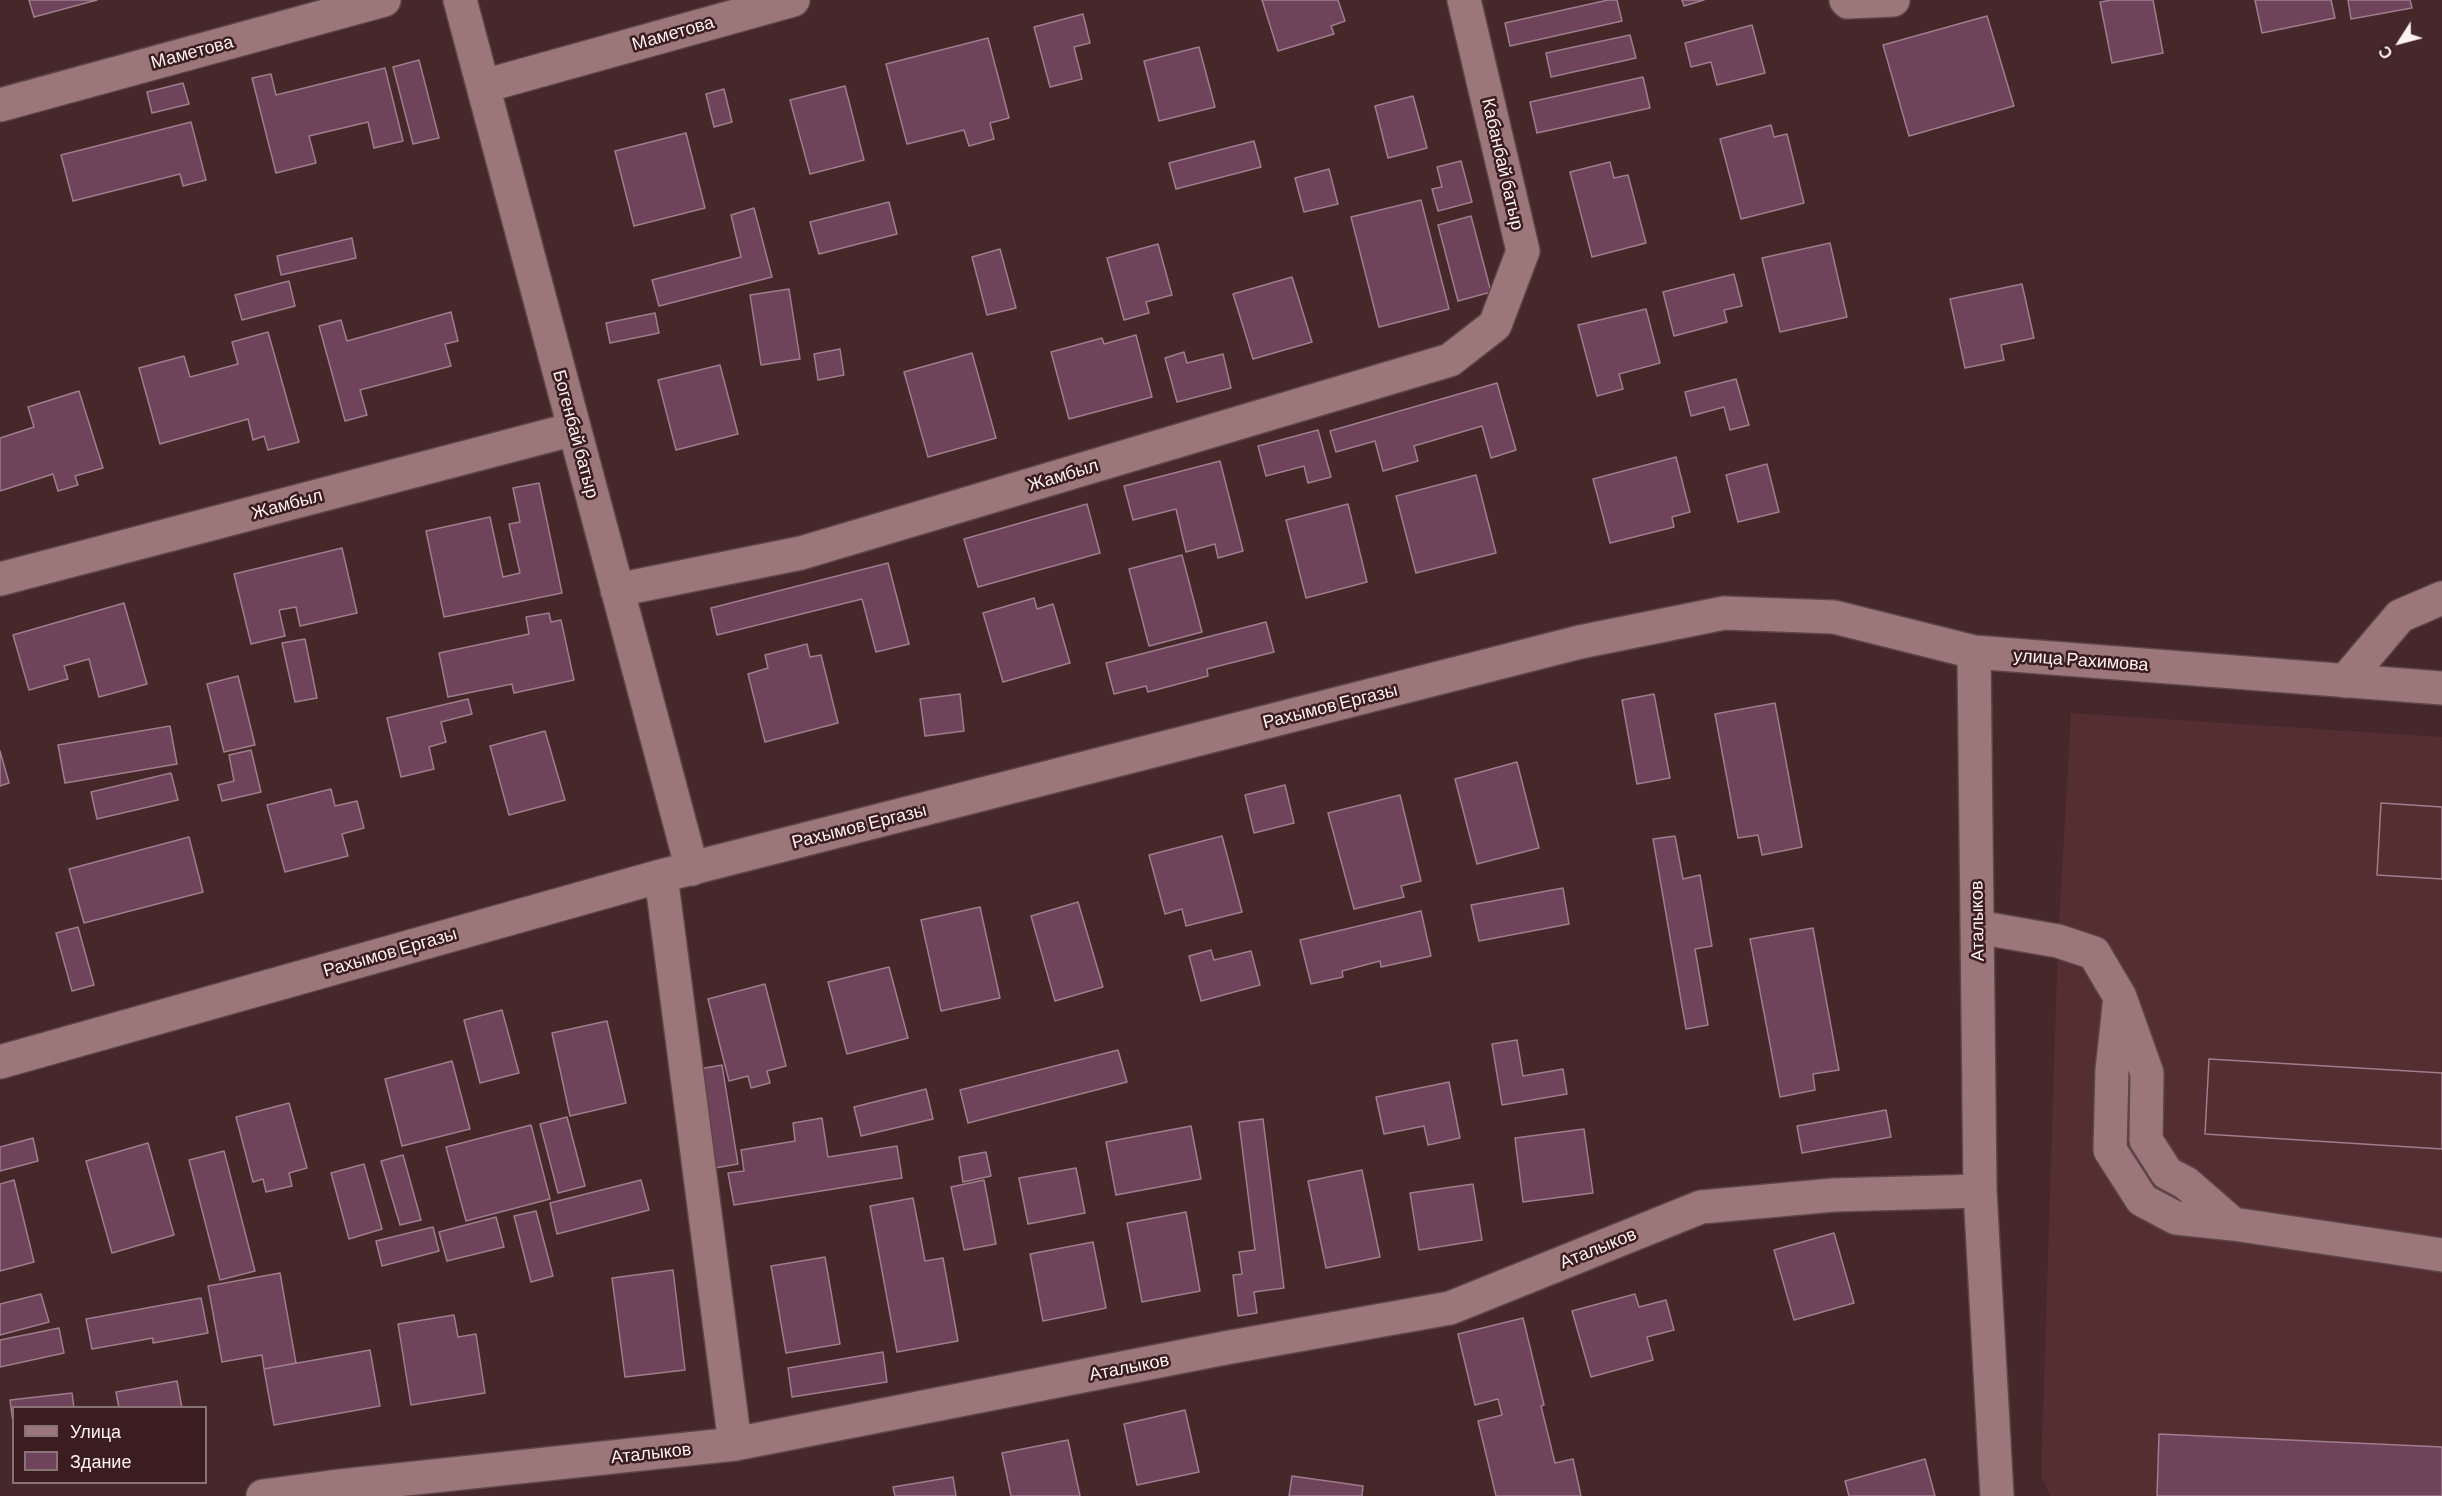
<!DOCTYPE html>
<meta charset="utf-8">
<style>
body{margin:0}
#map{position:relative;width:2442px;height:1496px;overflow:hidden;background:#46272a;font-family:Barlow,sans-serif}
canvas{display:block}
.legend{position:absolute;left:12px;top:1406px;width:195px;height:78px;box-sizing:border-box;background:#3b1d20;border:2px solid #897274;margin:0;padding:8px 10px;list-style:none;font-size:18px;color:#fef1f2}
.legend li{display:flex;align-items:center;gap:12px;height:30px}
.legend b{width:30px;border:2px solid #897274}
.north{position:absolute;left:2370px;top:12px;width:60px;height:60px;-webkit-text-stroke:4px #3b1d20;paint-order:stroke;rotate:234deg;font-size:16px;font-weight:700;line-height:24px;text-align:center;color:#fef1f2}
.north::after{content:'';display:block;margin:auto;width:21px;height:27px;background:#fef1f2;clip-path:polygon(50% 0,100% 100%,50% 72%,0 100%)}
</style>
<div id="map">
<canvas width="2442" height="1496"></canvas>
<ul class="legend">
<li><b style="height:8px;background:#9c7779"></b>Улица</li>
<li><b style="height:16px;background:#6f445a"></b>Здание</li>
</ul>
<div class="north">С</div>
</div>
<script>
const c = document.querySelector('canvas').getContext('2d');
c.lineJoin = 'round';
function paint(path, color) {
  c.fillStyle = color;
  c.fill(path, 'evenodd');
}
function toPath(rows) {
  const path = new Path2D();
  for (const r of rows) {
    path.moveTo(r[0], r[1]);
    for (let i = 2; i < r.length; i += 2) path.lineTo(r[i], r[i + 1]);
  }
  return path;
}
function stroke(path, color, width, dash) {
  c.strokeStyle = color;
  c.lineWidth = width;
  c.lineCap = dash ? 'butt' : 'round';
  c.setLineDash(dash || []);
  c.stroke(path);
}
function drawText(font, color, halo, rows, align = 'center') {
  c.font = font + ' Barlow,sans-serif';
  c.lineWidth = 5;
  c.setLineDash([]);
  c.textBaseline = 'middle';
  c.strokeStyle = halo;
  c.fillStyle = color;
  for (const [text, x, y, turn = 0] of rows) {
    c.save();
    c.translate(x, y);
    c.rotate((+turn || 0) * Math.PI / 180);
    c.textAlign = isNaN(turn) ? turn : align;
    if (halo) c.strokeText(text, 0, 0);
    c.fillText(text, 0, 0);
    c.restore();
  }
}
paint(toPath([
 [2071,713,2442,737,2442,1496,2050,1496,2041,1476,2058,941]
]), '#542e31');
const building = toPath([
 [29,0,97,0,34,17,29,0],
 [1262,0,1338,0,1345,21,1331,26,1334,34,1278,51,1262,0],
 [1608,0,1617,0,1622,21,1510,46,1505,23,1608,0],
 [1682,0,1704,0,1684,6,1682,0],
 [2112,0,2153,0,2163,53,2112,63,2100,2,2112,0],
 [2255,0,2331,0,2335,18,2262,33,2255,0],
 [2348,0,2410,0,2412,8,2351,19,2348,0],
 [1083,14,1090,43,1074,47,1082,79,1050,87,1034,27,1083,14],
 [1987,16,2014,106,1909,136,1883,45,1987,16],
 [1752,25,1765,73,1717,85,1711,62,1691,67,1685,43,1752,25],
 [1630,35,1636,58,1551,77,1546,53,1630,35],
 [988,38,1009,118,990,123,994,139,969,146,964,130,907,144,886,64,988,38],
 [1199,47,1215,107,1159,121,1144,61,1199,47],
 [419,60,439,138,413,144,393,67,419,60],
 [385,68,403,141,374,148,368,122,309,136,316,163,276,173,252,78,271,74,276,95,385,68],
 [1643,77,1650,108,1537,133,1530,102,1643,77],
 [183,83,189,104,152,113,147,92,183,83],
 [845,86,864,160,810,174,790,100,845,86],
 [724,89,732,122,714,127,706,94,724,89],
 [1413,96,1427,148,1388,158,1375,106,1413,96],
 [191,122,206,180,183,186,180,174,73,201,61,155,191,122],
 [1771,125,1774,137,1787,134,1804,203,1741,219,1720,139,1771,125],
 [686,133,705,208,634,226,615,151,686,133],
 [1254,141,1261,167,1176,189,1169,163,1254,141],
 [1461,161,1472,202,1438,211,1432,189,1442,187,1437,167,1461,161],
 [1610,162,1614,178,1628,175,1646,243,1592,257,1570,172,1610,162],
 [1329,169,1338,204,1304,212,1295,178,1329,169],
 [1421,200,1449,309,1379,327,1351,217,1421,200],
 [889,202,897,234,819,254,810,222,889,202],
 [754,208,772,277,659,306,652,280,741,257,731,215,754,208],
 [1471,216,1491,292,1458,301,1438,225,1471,216],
 [352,238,356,258,281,275,277,256,352,238],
 [1830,243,1847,317,1780,332,1762,258,1830,243],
 [1158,244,1172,295,1146,302,1149,313,1124,320,1107,258,1158,244],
 [1000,249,1016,308,987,315,972,257,1000,249],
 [1734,274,1742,306,1724,310,1727,322,1674,336,1663,292,1734,274],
 [1292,277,1312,342,1253,359,1233,294,1292,277],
 [289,281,295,306,242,320,235,295,289,281],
 [2022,284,2034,338,2001,345,2004,360,1965,368,1950,299,2022,284],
 [789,289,800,359,761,365,750,295,789,289],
 [1646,309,1660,363,1619,374,1623,389,1597,396,1578,325,1646,309],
 [451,312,458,341,445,344,451,366,360,390,367,415,345,421,319,326,341,320,347,341,451,312],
 [655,313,659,333,610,343,606,323,655,313],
 [268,332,299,442,268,450,264,436,253,440,248,419,160,444,139,368,184,356,190,377,238,364,232,342,268,332],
 [1136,335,1152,397,1069,419,1051,352,1102,338,1104,344,1136,335],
 [840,349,844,375,818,380,814,354,840,349],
 [1184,352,1187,363,1223,354,1231,388,1177,402,1165,358,1184,352],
 [972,353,996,438,928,457,904,372,972,353],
 [720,365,738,434,676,450,658,380,720,365],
 [1736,379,1749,425,1730,430,1724,407,1691,416,1685,392,1736,379],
 [1497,383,1516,450,1491,458,1482,426,1414,446,1418,461,1383,471,1375,441,1336,452,1330,431,1497,383],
 [79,391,103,468,75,476,78,485,58,491,53,474,0,491,0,438,34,427,28,407,79,391],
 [1318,430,1331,477,1308,483,1304,466,1266,476,1258,446,1318,430],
 [1676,457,1690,512,1672,517,1674,527,1610,543,1593,479,1676,457],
 [1220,461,1243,551,1218,558,1215,544,1186,552,1176,509,1133,520,1124,486,1220,461],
 [1767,464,1779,512,1738,522,1726,475,1767,464],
 [1476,475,1496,553,1416,573,1396,496,1476,475],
 [539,483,562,593,444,617,426,531,490,517,503,577,520,573,509,524,520,522,513,488,539,483],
 [1087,504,1100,553,978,587,964,539,1087,504],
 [1348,504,1367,582,1306,598,1286,520,1348,504],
 [342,548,357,613,300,626,296,607,279,610,285,636,251,644,234,574,342,548],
 [1182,555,1202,632,1149,646,1129,569,1182,555],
 [888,563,909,644,876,652,862,599,717,635,711,608,888,563],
 [1034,598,1037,609,1053,604,1070,663,1003,682,983,613,1034,598],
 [124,603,147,684,99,697,89,659,64,666,68,679,29,690,13,635,124,603],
 [549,613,551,622,561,620,574,680,514,693,512,684,448,697,439,653,529,634,526,617,549,613],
 [1266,622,1274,652,1207,669,1208,676,1148,692,1146,686,1114,694,1106,663,1266,622],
 [305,639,317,698,295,702,282,643,305,639],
 [807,644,810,657,821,655,838,723,765,742,748,674,768,668,765,655,807,644],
 [238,676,255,745,224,752,207,684,238,676],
 [960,694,964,731,925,736,920,699,960,694],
 [1654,694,1670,778,1637,784,1622,700,1654,694],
 [468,699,472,714,441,722,446,742,429,747,434,769,401,777,387,718,468,699],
 [1775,703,1802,847,1762,855,1758,835,1738,838,1715,714,1775,703],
 [170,726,177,764,65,783,58,745,170,726],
 [545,731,565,800,509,815,490,746,545,731],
 [251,750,261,792,222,801,218,785,234,781,229,755,251,750],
 [0,751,9,783,0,786,0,751],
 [1517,762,1539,848,1477,864,1455,779,1517,762],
 [171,773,178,800,97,819,91,792,171,773],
 [1285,785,1294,823,1254,833,1245,795,1285,785],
 [331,789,335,806,357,801,364,828,342,834,348,856,285,872,267,805,331,789],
 [1400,795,1421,881,1401,886,1404,897,1354,909,1328,813,1400,795],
 [2381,803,2442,807,2442,879,2377,875,2381,803],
 [2381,803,2442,807,2442,879,2377,875,2381,803],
 [1222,836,1242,912,1186,926,1182,909,1165,914,1149,855,1222,836],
 [1675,836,1683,879,1700,875,1712,946,1695,949,1708,1025,1686,1029,1653,839,1675,836],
 [189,837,203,892,84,923,69,869,189,837],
 [1563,888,1569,924,1479,941,1471,905,1563,888],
 [1078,902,1103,987,1055,1001,1031,916,1078,902],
 [980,907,1000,998,941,1011,921,920,980,907],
 [1421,911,1431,956,1381,967,1380,961,1342,971,1343,977,1311,984,1300,940,1421,911],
 [78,927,94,985,72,991,56,933,78,927],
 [1813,928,1839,1070,1813,1074,1815,1090,1780,1097,1750,939,1813,928],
 [1211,950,1214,960,1251,951,1260,985,1201,1001,1189,956,1211,950],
 [889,967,908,1038,847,1054,828,982,889,967],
 [765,984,786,1066,767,1071,770,1083,751,1088,748,1076,729,1081,708,999,765,984],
 [502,1010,519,1073,480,1083,464,1020,502,1010],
 [607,1021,626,1103,570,1116,552,1033,607,1021],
 [1517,1040,1523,1076,1563,1069,1567,1094,1502,1105,1492,1044,1517,1040],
 [1118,1050,1127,1082,968,1123,960,1090,1118,1050],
 [2209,1059,2442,1073,2442,1149,2205,1134,2209,1059],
 [2209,1059,2442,1073,2442,1149,2205,1134,2209,1059],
 [452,1061,470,1129,402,1146,385,1079,452,1061],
 [722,1065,738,1164,715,1168,699,1069,722,1065],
 [1449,1082,1460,1138,1428,1145,1424,1126,1384,1134,1376,1097,1449,1082],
 [926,1089,933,1119,861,1136,854,1107,926,1089],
 [289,1103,307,1168,289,1173,292,1186,266,1192,263,1179,253,1182,236,1117,289,1103],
 [1886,1110,1891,1137,1802,1153,1797,1126,1886,1110],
 [567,1117,585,1186,558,1193,540,1124,567,1117],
 [822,1118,828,1157,897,1146,902,1178,734,1205,728,1173,744,1171,741,1150,795,1141,793,1123,822,1118],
 [1263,1119,1284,1288,1254,1292,1257,1313,1238,1316,1233,1275,1242,1274,1239,1252,1255,1250,1239,1122,1263,1119],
 [531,1125,550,1199,466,1221,446,1147,531,1125],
 [1191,1126,1201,1179,1116,1195,1106,1142,1191,1126],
 [1584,1129,1593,1193,1523,1202,1515,1138,1584,1129],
 [33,1138,38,1161,0,1171,0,1147,33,1138],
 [148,1143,174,1235,112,1253,86,1161,148,1143],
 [224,1151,255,1271,220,1280,189,1160,224,1151],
 [986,1152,991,1176,963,1182,959,1157,986,1152],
 [403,1155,421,1220,400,1225,381,1161,403,1155],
 [364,1164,382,1229,349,1239,331,1173,364,1164],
 [1076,1168,1085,1213,1028,1224,1019,1178,1076,1168],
 [1362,1170,1380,1257,1326,1268,1308,1181,1362,1170],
 [14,1180,34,1262,0,1271,0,1184,14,1180],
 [641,1180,649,1210,557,1234,550,1203,641,1180],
 [984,1180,996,1244,964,1250,951,1187,984,1180],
 [1473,1184,1482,1240,1419,1250,1410,1193,1473,1184],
 [913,1198,925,1261,943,1258,958,1341,897,1352,870,1206,913,1198],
 [536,1211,553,1276,531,1282,514,1216,536,1211],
 [1186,1212,1200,1291,1142,1302,1127,1223,1186,1212],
 [496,1217,504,1247,447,1261,439,1232,496,1217],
 [433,1227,439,1251,382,1266,376,1241,433,1227],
 [1834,1233,1854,1303,1794,1320,1774,1250,1834,1233],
 [1093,1242,1106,1308,1043,1321,1030,1254,1093,1242],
 [825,1257,840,1344,786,1353,771,1266,825,1257],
 [673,1270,685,1370,625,1377,612,1278,673,1270],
 [280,1273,296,1363,264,1369,262,1355,222,1362,208,1286,280,1273],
 [41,1294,49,1322,0,1335,0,1304,41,1294],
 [1635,1294,1639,1307,1666,1300,1674,1330,1647,1337,1653,1360,1591,1377,1572,1311,1635,1294],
 [201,1298,208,1333,153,1343,153,1338,92,1349,86,1319,201,1298],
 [454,1315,458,1337,476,1334,485,1393,411,1405,398,1324,454,1315],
 [1523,1318,1544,1405,1541,1406,1555,1463,1573,1459,1581,1496,1496,1496,1478,1421,1502,1415,1498,1399,1475,1405,1458,1334,1523,1318],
 [59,1328,64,1353,0,1367,0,1340,59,1328],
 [370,1350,380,1406,274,1425,264,1369,370,1350],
 [883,1352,887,1382,792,1397,788,1368,883,1352],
 [177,1381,182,1408,119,1408,116,1392,177,1381],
 [72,1393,74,1408,14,1408,14,1430,10,1400,72,1393],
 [1185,1410,1199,1472,1137,1485,1124,1424,1185,1410],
 [2159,1434,2442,1447,2442,1496,2157,1496,2159,1434],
 [1068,1440,1080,1496,1011,1496,1002,1453,1068,1440],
 [1925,1459,1935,1496,1849,1496,1845,1481,1925,1459],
 [1292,1476,1363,1486,1362,1496,1289,1496,1292,1476],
 [953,1477,956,1496,895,1496,893,1487,953,1477]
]);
paint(building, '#6f445a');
stroke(building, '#9e7d8d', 1.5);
const minor = toPath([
 [460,0,692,869],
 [1846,0,1848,2,1893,0],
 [484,86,793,0],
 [0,105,384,0],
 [0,579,574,429],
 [617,590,801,553,1450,360,1495,325,1523,251,1464,0],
 [1974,652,1980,1191,1997,1496],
 [2345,681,2400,616,2442,598],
 [661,876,735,1444],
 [1977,927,2058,941,2094,953,2120,997,2147,1073,2146,1140,2167,1173,2186,1183,2233,1224],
 [2120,997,2112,1070,2110,1150,2142,1200,2176,1218,2233,1224,2442,1255],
 [0,1062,661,876,1580,642,1724,613,1834,617,1974,652,2442,688],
 [263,1496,331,1487,735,1444,1225,1348,1450,1308,1701,1207,1834,1195,1980,1191]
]);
stroke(minor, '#5e4549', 36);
stroke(minor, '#9c7779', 33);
drawText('18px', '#fef1f2', '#3b1d20', [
 ["Маметова",673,33,-16],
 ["Маметова",192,52,-15],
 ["Кабанбай батыр",1503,164,77],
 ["Богенбай батыр",576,434,75],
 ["Жамбыл",1063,475,-17],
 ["Жамбыл",287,504,-15],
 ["улица Рахимова",2081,660,4],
 ["Рахымов Ергазы",1330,706,-14],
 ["Рахымов Ергазы",859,826,-14],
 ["Аталыков",1977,921,-91],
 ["Рахымов Ергазы",390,952,-16],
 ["Аталыков",1598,1248,-22],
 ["Аталыков",1129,1367,-11],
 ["Аталыков",651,1453,-6]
]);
</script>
